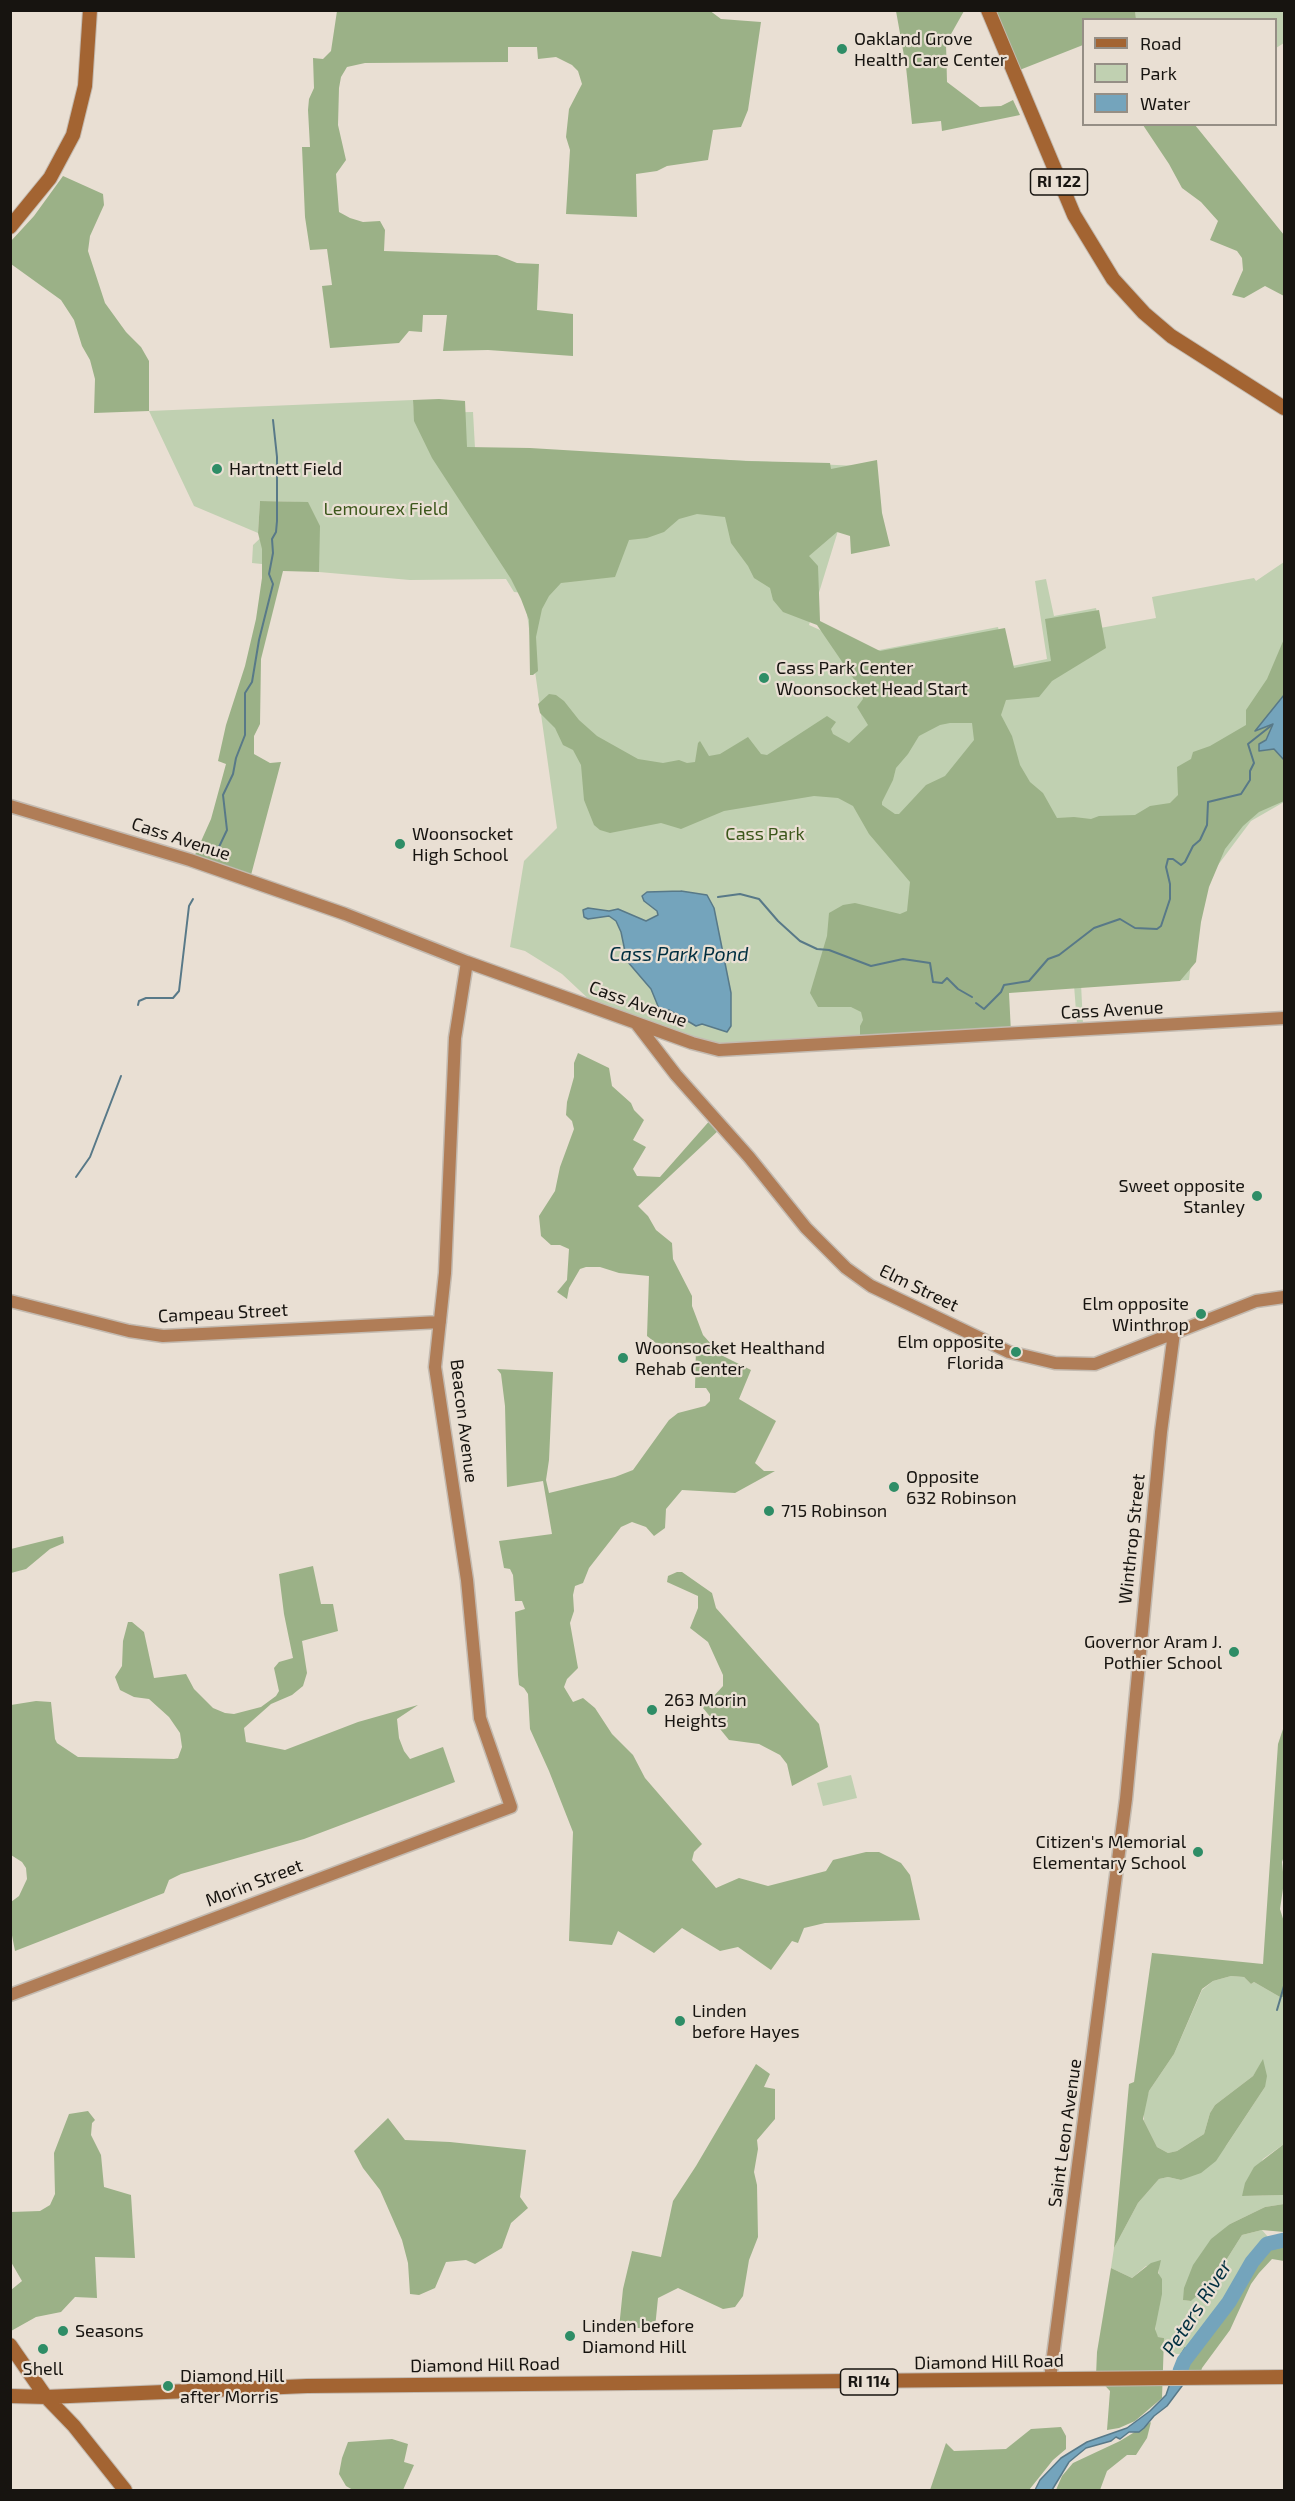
<!DOCTYPE html>
<style>
body{margin:0}
#map{position:relative;width:1295px;height:2501px;overflow:hidden;background:#e9dfd3;font-family:"Exo 2",sans-serif}
canvas{display:block}
.frame{position:absolute;inset:0;border:12px solid #171410;pointer-events:none}
.legend{position:absolute;left:1082px;top:18px;width:195px;height:108px;box-sizing:border-box;background:#e9dfd3;border:2px solid #958e85;margin:0;padding:8px 10px;list-style:none;font-size:18px;color:#171410}
.legend li{display:flex;align-items:center;gap:12px;height:30px}
.legend b{width:30px;border:2px solid #958e85}
</style>
<div id="map">
<canvas width="1295" height="2501"></canvas>
<div class="frame"></div>
<ul class="legend">
<li><b style="height:8px;background:#a36432"></b>Road</li>
<li><b style="height:16px;background:#c0d0b1"></b>Park</li>
<li><b style="height:16px;background:#74a4bc"></b>Water</li>
</ul>
</div>
<script>
const c = document.querySelector('canvas').getContext('2d');
c.lineJoin = 'round';
function paint(path, color) {
  c.fillStyle = color;
  c.fill(path, 'evenodd');
}
function toPath(rows) {
  const path = new Path2D();
  for (const r of rows) {
    path.moveTo(r[0], r[1]);
    for (let i = 2; i < r.length; i += 2) path.lineTo(r[i], r[i + 1]);
  }
  return path;
}
function stroke(path, color, width, dash) {
  c.strokeStyle = color;
  c.lineWidth = width;
  c.lineCap = dash ? 'butt' : 'round';
  c.setLineDash(dash || []);
  c.stroke(path);
}
function drawText(font, color, halo, rows, align = 'center') {
  c.font = font + ' "Exo 2",sans-serif';
  c.lineWidth = 4.5;
  c.setLineDash([]);
  c.textBaseline = 'middle';
  c.strokeStyle = halo;
  c.fillStyle = color;
  for (const [text, x, y, turn = 0] of rows) {
    c.save();
    c.translate(x, y);
    c.rotate((+turn || 0) * Math.PI / 180);
    c.textAlign = isNaN(turn) ? turn : align;
    if (halo) c.strokeText(text, 0, 0);
    c.fillText(text, 0, 0);
    c.restore();
  }
}
paint(toPath([
 [1135,11,1284,11,1284,43,1276,48,1276,20,1136,19],
 [413,400,414,413,473,412,475,448,858,466,809,625,869,652,998,627,1007,667,1047,659,1035,581,1046,579,1054,616,1096,608,1100,628,1156,618,1152,597,1254,578,1256,581,1284,562,1284,802,1251,821,1206,881,1196,920,1189,980,1081,984,1083,1023,1077,1024,1074,985,1025,987,999,997,1000,1028,719,1050,594,1004,562,974,525,951,510,947,524,861,557,828,524,593,514,592,506,579,410,580,319,572,319,570,252,563,253,545,299,502,260,501,258,533,194,506,149,411],
 [851,1775,857,1798,823,1806,817,1783],
 [1231,1976,1244,1977,1251,1984,1254,1982,1280,1997,1284,1997,1284,2144,1263,2159,1242,2196,1284,2195,1284,2204,1265,2207,1230,2224,1184,2300,1191,2301,1225,2262,1242,2235,1262,2230,1268,2237,1271,2246,1264,2252,1239,2298,1196,2347,1184,2354,1174,2354,1164,2346,1164,2338,1158,2337,1155,2333,1159,2265,1146,2266,1132,2278,1111,2268,1114,2248,1138,2203,1159,2179,1168,2177,1181,2180,1190,2176,1226,2146,1265,2087,1259,2067,1253,2076,1215,2105,1210,2113,1204,2134,1177,2151,1168,2153,1157,2147,1144,2121,1144,2107,1149,2091,1174,2054,1202,1990,1213,1981]
]), '#c0d0b1');
paint(toPath([
 [709,10,721,19,761,22,748,110,741,127,713,130,708,160,667,166,657,171,636,174,637,217,566,214,570,150,566,137,569,109,582,84,578,71,572,65,556,57,538,59,537,47,508,47,508,62,365,63,347,67,341,77,339,88,338,125,346,160,336,174,339,212,350,218,363,222,380,221,385,230,384,251,497,255,517,263,539,264,537,310,573,314,573,356,488,350,443,351,447,315,423,315,422,332,409,331,399,343,330,348,322,286,332,285,327,249,310,250,305,217,302,147,310,147,308,110,309,99,314,88,313,58,323,59,331,51,337,11],
 [896,11,964,11,946,43,947,82,980,107,1001,106,1013,100,1020,115,942,131,941,121,912,124,906,67],
 [988,11,1135,11,1136,19,1084,20,1083,45,1017,71],
 [1143,125,1195,125,1284,235,1284,296,1265,286,1244,298,1232,295,1243,270,1242,258,1237,251,1210,240,1218,221,1201,202,1182,188,1169,164],
 [63,176,103,194,104,205,90,236,88,251,105,303,126,332,141,347,149,361,149,411,94,413,95,379,90,360,82,346,74,320,61,300,11,264,11,241,34,216],
 [439,399,465,401,467,447,530,448,746,461,830,463,831,469,877,460,882,513,890,546,851,554,850,536,837,532,809,556,818,566,820,621,880,651,1005,628,1014,668,1051,661,1045,619,1099,610,1106,648,1052,681,1039,697,1006,700,1001,715,1012,736,1020,765,1030,782,1043,793,1057,818,1074,817,1091,819,1099,816,1135,815,1150,806,1170,803,1178,795,1177,767,1191,759,1193,752,1210,746,1246,725,1246,710,1267,679,1284,639,1284,695,1256,730,1273,724,1260,751,1275,749,1284,760,1284,801,1259,812,1243,826,1225,849,1209,887,1201,922,1196,962,1180,981,1009,993,1011,1033,860,1043,860,1026,863,1020,861,1012,851,1007,818,1007,810,993,827,936,829,913,843,905,855,903,900,914,907,911,910,882,869,834,853,806,838,798,814,796,724,811,681,829,661,823,610,833,600,830,594,825,584,800,581,765,573,750,563,745,555,728,540,713,538,704,549,694,556,695,564,701,579,720,597,736,638,759,663,763,679,760,687,763,695,762,698,743,700,741,709,756,720,754,748,737,761,754,767,755,827,716,836,722,831,729,833,734,849,743,868,725,857,707,863,699,862,691,817,625,783,612,773,600,770,588,754,578,748,566,731,543,725,517,697,514,679,519,664,532,647,538,629,540,615,577,561,583,549,596,542,609,536,637,538,671,533,675,530,675,529,620,521,599,511,579,432,458,414,421,413,400],
 [950,723,972,723,974,740,945,776,926,785,899,814,895,814,882,805,882,802,893,780,896,768,908,754,919,736,940,725],
 [260,501,308,502,320,526,319,572,283,571,261,659,260,724,254,736,254,754,270,763,281,762,251,875,194,857,211,819,226,764,218,761,226,725,245,666,256,619,262,578,262,549,258,533],
 [578,1053,609,1068,612,1086,631,1103,634,1110,644,1120,633,1140,646,1147,633,1169,637,1176,660,1177,712,1118,720,1129,638,1206,648,1216,656,1230,672,1243,673,1259,692,1296,692,1306,703,1335,721,1355,751,1370,739,1399,776,1421,755,1463,764,1471,775,1471,735,1493,682,1490,666,1509,665,1528,654,1536,646,1527,632,1522,621,1527,589,1568,583,1583,575,1586,573,1595,574,1611,570,1623,578,1668,567,1679,564,1687,573,1702,583,1698,595,1708,612,1734,633,1755,645,1778,702,1844,694,1852,692,1860,716,1888,739,1878,768,1886,826,1871,833,1860,866,1852,879,1852,901,1863,910,1875,920,1920,825,1923,804,1928,798,1943,792,1941,771,1970,738,1947,720,1951,682,1928,654,1953,618,1931,612,1945,569,1941,573,1832,549,1771,530,1729,528,1694,524,1688,519,1685,518,1675,515,1612,525,1609,522,1601,515,1601,513,1575,510,1569,504,1568,499,1541,552,1534,543,1481,507,1487,505,1406,501,1374,497,1369,553,1372,549,1460,546,1480,549,1493,615,1477,633,1470,669,1420,678,1413,705,1406,710,1401,710,1394,706,1388,695,1388,696,1348,656,1343,647,1336,649,1276,619,1273,600,1267,586,1267,580,1269,569,1288,567,1299,557,1292,567,1280,569,1249,560,1245,551,1245,541,1236,539,1216,555,1191,560,1167,574,1129,572,1121,566,1115,567,1102,574,1077,574,1063],
 [63,1536,64,1543,50,1549,26,1569,11,1573,11,1549],
 [313,1566,321,1604,333,1604,338,1631,302,1641,307,1673,303,1686,292,1695,271,1704,244,1728,246,1742,285,1750,358,1722,418,1705,397,1719,399,1738,404,1751,410,1759,443,1747,455,1782,304,1839,181,1874,169,1880,164,1893,15,1951,11,1930,11,1902,19,1896,27,1879,26,1868,22,1862,11,1855,11,1705,36,1701,51,1702,55,1739,57,1743,78,1757,174,1759,178,1758,182,1747,180,1733,169,1717,149,1699,134,1697,120,1690,115,1677,122,1666,123,1641,128,1622,132,1622,144,1632,154,1678,186,1674,194,1689,213,1708,225,1713,234,1714,261,1707,276,1696,279,1691,274,1668,279,1662,293,1658,284,1614,279,1574],
 [677,1572,682,1572,712,1593,716,1608,819,1724,828,1767,792,1786,787,1764,780,1755,759,1744,729,1740,703,1708,723,1686,723,1675,708,1642,690,1628,698,1608,698,1596,667,1582,668,1576],
 [1284,1726,1284,1856,1282,1862,1284,1882,1280,1909,1284,1922,1284,1997,1280,1997,1254,1982,1251,1984,1244,1977,1231,1976,1213,1981,1202,1989,1174,2054,1149,2091,1143,2119,1157,2147,1168,2153,1177,2151,1204,2134,1210,2113,1215,2105,1253,2076,1263,2059,1267,2076,1265,2087,1216,2161,1201,2173,1181,2180,1168,2177,1159,2179,1138,2203,1114,2248,1129,2084,1134,2082,1152,1953,1263,1964,1278,1744],
 [756,2064,770,2074,764,2087,775,2089,775,2119,757,2140,758,2149,754,2172,757,2185,758,2237,749,2260,743,2296,735,2307,723,2309,678,2288,658,2298,655,2328,619,2328,623,2289,632,2251,661,2257,673,2201,696,2166],
 [88,2111,95,2120,92,2123,91,2135,101,2155,104,2187,131,2195,135,2258,95,2257,97,2298,75,2297,61,2312,36,2317,11,2331,11,2290,22,2281,11,2262,11,2212,40,2211,50,2205,55,2194,54,2153,69,2114],
 [388,2118,405,2140,450,2142,526,2150,520,2197,528,2208,511,2223,502,2248,475,2264,466,2260,446,2262,435,2288,419,2295,410,2294,408,2263,402,2240,380,2190,363,2168,354,2151],
 [1284,2144,1284,2195,1242,2196,1245,2183,1254,2167],
 [1284,2204,1284,2232,1262,2230,1242,2235,1225,2262,1201,2292,1191,2301,1183,2300,1184,2288,1193,2265,1211,2239,1230,2224,1265,2207],
 [1281,2242,1284,2243,1284,2261,1272,2259,1259,2273,1251,2284,1230,2330,1202,2368,1200,2375,1187,2371,1196,2347,1239,2298,1264,2252],
 [1161,2260,1158,2273,1162,2279,1162,2294,1155,2329,1158,2337,1164,2338,1162,2398,1135,2421,1119,2428,1107,2430,1110,2391,1096,2376,1097,2352,1111,2268,1132,2278,1151,2263],
 [1151,2422,1147,2438,1136,2455,1127,2455,1107,2471,1100,2490,1056,2490,1062,2476,1073,2463,1120,2441],
 [1061,2427,1066,2436,1066,2449,1053,2460,1029,2490,930,2490,946,2443,954,2451,1006,2449,1031,2429],
 [392,2439,408,2444,404,2462,414,2465,403,2490,353,2490,346,2486,339,2474,342,2458,348,2442]
]), '#9bb187');
const water = toPath([
 [1284,695,1284,760,1274,749,1259,751,1259,744,1266,740,1273,724,1255,731,1284,695],
 [681,891,707,895,714,908,731,993,731,1026,727,1032,702,1024,696,1026,669,1010,660,1011,651,989,627,961,621,932,616,921,609,916,588,919,584,917,583,910,588,908,609,911,618,909,646,921,658,915,657,911,644,901,642,896,647,892,681,891],
 [1185,2348,1192,2355,1182,2386,1167,2406,1154,2416,1144,2428,1139,2432,1129,2432,1120,2439,1116,2437,1111,2441,1086,2448,1069,2462,1052,2490,1035,2490,1040,2480,1061,2458,1087,2442,1127,2428,1150,2411,1166,2395,1178,2360,1185,2348]
]);
paint(water, '#74a4bc');
stroke(water, '#587988', 1.5);
stroke(toPath([
 [218,849,227,830,223,795,233,774,236,758,245,735,245,693,252,682,259,640,273,584,269,574,273,553,272,539,276,532,277,521,277,457,273,420],
 [718,897,740,894,759,899,778,921,800,941,817,949,829,950,871,966,903,959,930,963,933,982,942,983,947,978,958,989,972,997],
 [976,1003,984,1009,1001,992,1004,985,1029,981,1048,959,1059,955,1094,928,1120,919,1135,928,1157,929,1161,926,1170,899,1170,884,1166,867,1168,859,1173,859,1181,865,1185,862,1193,846,1200,840,1207,825,1208,802,1241,794,1250,780,1250,771,1254,763,1248,744,1272,725],
 [138,1005,139,1001,146,998,173,998,179,991,189,906,193,899],
 [76,1177,90,1157,121,1076],
 [1277,2010,1284,1986]
]), '#587988', 2);
stroke(toPath([
 [1180,2371,1184,2361,1229,2302,1252,2262,1267,2244,1284,2240]
]), '#74a4bc', 15);
const secondary = toPath([
 [10,806,190,860,345,914,467,962,692,1043,719,1050,1284,1018],
 [636,1023,676,1075,749,1157,806,1228,846,1268,871,1286,1009,1352,1055,1363,1095,1364,1256,1301,1284,1297],
 [10,1301,129,1331,163,1336,440,1322],
 [10,1995,511,1807,480,1718,467,1580,435,1367,445,1273,455,1038,467,962],
 [1050,2379,1126,1799,1161,1432,1174,1333]
]);
const primary = toPath([
 [988,10,1074,215,1113,279,1144,313,1171,336,1284,408],
 [10,227,50,178,73,135,85,86,90,10],
 [10,2345,46,2397,74,2426,125,2490],
 [10,2396,46,2397,307,2386,1284,2377]
]);
stroke(secondary, '#c3bab0', 15);
stroke(primary, '#c3bab0', 16);
stroke(secondary, '#b07d57', 12);
stroke(primary, '#a36432', 14);
for (const [x, y, r, color] of [
 [842,49,6,"#2e8d66"],
 [217,469,6,"#2e8d66"],
 [764,678,6,"#2e8d66"],
 [400,844,6,"#2e8d66"],
 [1257,1196,6,"#2e8d66"],
 [1201,1314,6,"#2e8d66"],
 [1016,1352,6,"#2e8d66"],
 [623,1358,6,"#2e8d66"],
 [894,1487,6,"#2e8d66"],
 [769,1511,6,"#2e8d66"],
 [1234,1652,6,"#2e8d66"],
 [652,1710,6,"#2e8d66"],
 [1198,1852,6,"#2e8d66"],
 [680,2021,6,"#2e8d66"],
 [63,2331,6,"#2e8d66"],
 [570,2336,6,"#2e8d66"],
 [43,2349,6,"#2e8d66"],
 [168,2386,6,"#2e8d66"]
]) {
  const dot = new Path2D();
  dot.arc(x, y, r, 0, 2 * Math.PI);
  c.fillStyle = color;
  c.fill(dot);
  stroke(dot, '#e9dfd3', 2);
}
for (const [x, y, w] of [
 [1059,182,57],
 [869,2382,57]
]) {
  const box = new Path2D();
  box.roundRect(x - w / 2, y - 13, w, 26, 4.5);
  c.fillStyle = '#e9dfd3';
  c.fill(box);
  stroke(box, '#171410', 1.5);
}
drawText('bold 16px', '#171410', null, [
 ["RI 122",1059,182],
 ["RI 114",869,2382]
]);
drawText('18px', '#171410', '#e9dfd3', [
 ["Oakland Grove",854,39],
 ["Health Care Center",854,60],
 ["Hartnett Field",229,469],
 ["Cass Park Center",776,668],
 ["Woonsocket Head Start",776,689],
 ["Woonsocket",412,834],
 ["High School",412,855],
 ["Sweet opposite",1245,1186,"right"],
 ["Stanley",1245,1207,"right"],
 ["Elm opposite",1189,1304,"right"],
 ["Winthrop",1189,1325,"right"],
 ["Elm opposite",1004,1342,"right"],
 ["Florida",1004,1363,"right"],
 ["Woonsocket Healthand",635,1348],
 ["Rehab Center",635,1369],
 ["Opposite",906,1477],
 ["632 Robinson",906,1498],
 ["715 Robinson",781,1511],
 ["Governor Aram J.",1222,1642,"right"],
 ["Pothier School",1222,1663,"right"],
 ["263 Morin",664,1700],
 ["Heights",664,1721],
 ["Citizen's Memorial",1186,1842,"right"],
 ["Elementary School",1186,1863,"right"],
 ["Linden",692,2011],
 ["before Hayes",692,2032],
 ["Linden before",582,2326],
 ["Diamond Hill",582,2347],
 ["Seasons",75,2331],
 ["Shell",43,2369,"center"],
 ["Diamond Hill",180,2376],
 ["after Morris",180,2397]
], 'left');
drawText('18px', '#3c571b', '#e9dfd3', [
 ["Lemourex Field",386,509],
 ["Cass Park",765,834]
]);
drawText('18px', '#171410', '#e9dfd3', [
 ["Cass Avenue",181,839,18],
 ["Cass Avenue",638,1004,20],
 ["Cass Avenue",1112,1010,-3],
 ["Elm Street",919,1288,26],
 ["Campeau Street",223,1313,-3],
 ["Beacon Avenue",464,1421,83],
 ["Winthrop Street",1132,1539,-84],
 ["Morin Street",254,1883,-21],
 ["Saint Leon Avenue",1065,2133,-82],
 ["Diamond Hill Road",989,2362,-1],
 ["Diamond Hill Road",485,2365,-1]
]);
drawText('italic 20px', '#012f40', '#e9dfd3', [
 ["Cass Park Pond",679,954],
 ["Peters River",1197,2308,-57]
]);
</script>
